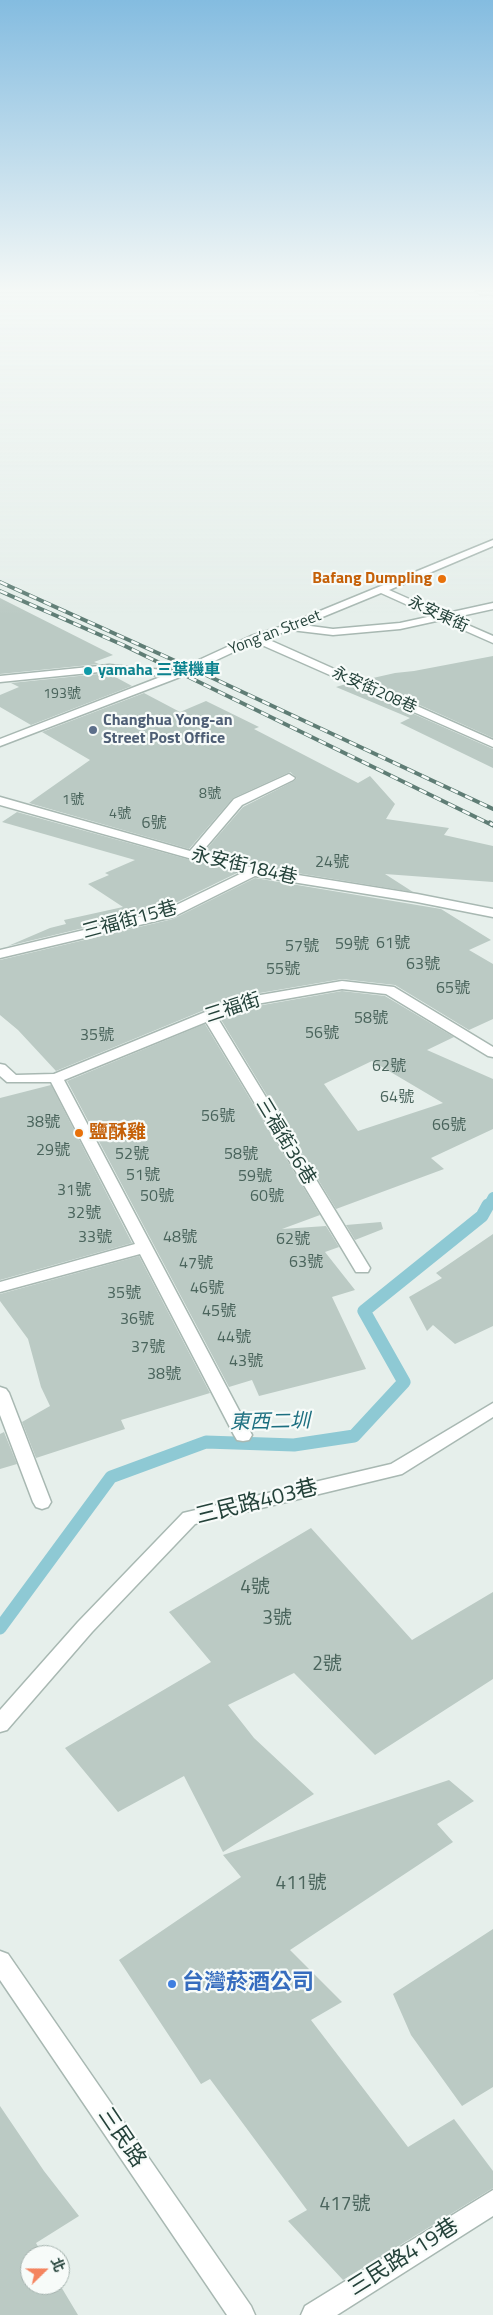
<!DOCTYPE html>
<meta charset="utf-8">
<style>
body{margin:0}
#map{position:relative;width:493px;height:2315px;overflow:hidden;background:#e6efeb;font-family:"Titillium Web","Noto Sans TC",sans-serif}
canvas{display:block}
.north{position:absolute;left:20px;top:2245px;width:50px;height:50px;box-sizing:border-box;background:#f7fbf9;border:1px solid #a3b1ad;border-radius:50%;rotate:68deg;font-size:14px;font-weight:700;line-height:20px;text-align:center;color:#24423a}
.north::after{content:'';display:block;margin:auto;width:18px;height:22px;background:#f4845f;clip-path:polygon(50% 0,100% 100%,50% 72%,0 100%)}
</style>
<div id="map">
<canvas width="493" height="2315"></canvas>
<div class="north">北</div>
</div>
<script>
const c = document.querySelector('canvas').getContext('2d');
c.lineJoin = 'round';
function toPath(rows) {
  const path = new Path2D();
  for (const r of rows) {
    path.moveTo(r[0], r[1]);
    for (let i = 2; i < r.length; i += 2) path.lineTo(r[i], r[i + 1]);
  }
  return path;
}
function stroke(path, color, width, dash) {
  c.strokeStyle = color;
  c.lineWidth = width;
  c.lineCap = dash ? 'butt' : 'round';
  c.setLineDash(dash || []);
  c.stroke(path);
}
function paint(path, color) {
  c.fillStyle = color;
  c.fill(path, 'evenodd');
}
function drawText(font, color, halo, rows, align = 'center') {
  c.font = font + ' "Titillium Web","Noto Sans TC",sans-serif';
  c.lineWidth = 4.5;
  c.setLineDash([]);
  c.textBaseline = 'middle';
  c.strokeStyle = halo;
  c.fillStyle = color;
  for (const [text, x, y, turn = 0] of rows) {
    c.save();
    c.translate(x, y);
    c.rotate((+turn || 0) * Math.PI / 180);
    c.textAlign = isNaN(turn) ? turn : align;
    if (halo) c.strokeText(text, 0, 0);
    c.fillText(text, 0, 0);
    c.restore();
  }
}
stroke(toPath([
 [488,1206,493,1197]
]), '#8ec9d4', 10);
stroke(toPath([
 [0,1628,111,1477,206,1442,294,1445,354,1436,404,1382,364,1311,482,1216,488,1205]
]), '#8ec9d4', 13);
paint(toPath([
 [0,598,113,655,94,662,99,664,0,674],
 [493,656,493,738,364,680,395,673,414,671],
 [108,673,132,686,31,725,0,707,0,695,19,687,11,683],
 [346,684,493,749,493,768,400,723,410,718,336,687],
 [144,693,180,712,206,701,259,727,254,729,358,783,370,776,395,804,386,819,449,828,444,835,493,846,493,882,385,874,413,892,254,866,204,852,243,807,294,781,297,778,290,772,233,798,189,849,29,803,90,760,42,732],
 [17,812,237,873,163,909,8,946,50,928,66,924,64,920,123,907,88,884,109,875,105,873,135,860,2,822],
 [255,878,441,909,491,940,469,950,493,964,493,1019,469,1030,395,985,342,979,236,997,56,1071,18,1030,0,1015,0,960,173,919],
 [342,991,385,996,454,1037,427,1050,493,1079,493,1129,431,1158,444,1169,336,1209,220,1018,246,1008],
 [372,1061,443,1103,358,1131,324,1084],
 [205,1024,320,1215,282,1229,326,1226,339,1247,325,1252,355,1290,332,1297,366,1369,259,1396,252,1380,229,1387,67,1081],
 [51,1085,132,1243,0,1280,0,1098],
 [381,1222,383,1229,355,1240,346,1225],
 [493,1234,493,1326,455,1344,433,1325,427,1331,409,1297,442,1278,436,1273],
 [139,1256,210,1393,121,1420,125,1429,36,1458,22,1422,50,1406,41,1387,28,1339,0,1301,0,1294],
 [4,1432,17,1464,0,1469,0,1434],
 [311,1528,412,1640,493,1592,493,1679,375,1755,294,1673,228,1705,254,1738,314,1794,223,1852,184,1776,118,1812,65,1748,211,1662,169,1612],
 [449,1780,474,1801,437,1824,453,1842,290,1950,342,2002,311,2020,408,2147,454,2119,493,2171,493,2188,343,2280,288,2221,307,2210,210,2079,201,2084,119,1960,241,1877,223,1855],
 [493,1929,493,2087,462,2106,411,2035,393,1994],
 [0,2106,44,2171,79,2216,36,2243,43,2255,30,2255,30,2285,60,2285,78,2315,0,2315]
]), '#bbcac4');
const minor = toPath([
 [476,292,493,292,493,295,480,294,476,292],
 [493,540,493,546,389,590,443,614,493,603,493,609,452,618,493,636,493,643,441,620,400,629,333,635,291,630,265,638,493,740,493,747,255,642,180,677,0,746,0,739,163,676,109,671,0,682,0,676,109,665,175,671,251,636,286,625,493,540],
 [381,593,432,616,400,623,333,629,303,625,381,593],
 [289,774,295,778,293,780,242,805,201,853,254,868,417,894,493,909,493,917,417,902,255,876,173,917,0,958,0,950,164,911,242,873,0,805,0,797,190,851,234,799,289,774],
 [342,981,394,987,493,1047,493,1057,488,1056,386,994,342,989,245,1006,217,1017,370,1268,368,1272,356,1272,206,1022,64,1080,252,1435,249,1440,243,1441,237,1440,234,1435,140,1254,0,1292,0,1282,135,1244,51,1082,7,1082,0,1076,0,1064,5,1065,16,1075,54,1074,237,999,342,981],
 [0,1387,6,1389,9,1393,51,1502,48,1507,42,1509,36,1507,33,1502,0,1415,0,1387],
 [493,1403,493,1417,402,1474,195,1524,92,1632,7,1730,0,1732,0,1710,78,1622,183,1513,391,1464,493,1403],
 [0,1951,8,1954,251,2306,255,2315,227,2315,0,1980,0,1951],
 [493,2190,493,2216,337,2315,301,2315,305,2306,493,2190]
]);
stroke(minor, '#a8b8b2', 3);
paint(minor, '#fff');
const railFar1 = toPath([
 [0,582,191,668,493,809],
 [0,591,123,645,492,825]
]);
const rail = toPath([
 [490,823,493,825]
]);
stroke(railFar1, '#5f7d75', 4);
stroke(rail, '#5f7d75', 5);
stroke(railFar1, '#f7fbf9', 2.5, [8]);
stroke(rail, '#f7fbf9', 3, [10]);
const sky = c.createLinearGradient(0, 0, 0, 616);
sky.addColorStop(0, '#84bce0');
sky.addColorStop(0.47, '#f4f8f6');
sky.addColorStop(1, '#f4f8f600');
c.fillStyle = sky;
c.fillRect(0, 0, 493, 616);
for (const [x, y, r, color] of [
 [442,579,5,"#e8710a"],
 [88,671,5,"#0f9aa8"],
 [93,730,5,"#5c6f8a"],
 [79,1133,5,"#e8710a"],
 [172,1984,5,"#3f7fe0"]
]) {
  const dot = new Path2D();
  dot.arc(x, y, r, 0, 2 * Math.PI);
  c.fillStyle = color;
  c.fill(dot);
  stroke(dot, '#f7fbf9', 2);
}
drawText('14px', '#4a645c', null, [
 ["193號",62,695],
 ["8號",210,795],
 ["1號",73,801],
 ["4號",120,815]
]);
drawText('bold 16px', '#c56008', '#f7fbf9', [
 ["Bafang Dumpling",432,579]
], 'right');
drawText('16px', '#24423a', '#f7fbf9', [
 ["永安東街",438,615,25],
 ["Yong’an Street",275,633,-21],
 ["永安街208巷",374,691,24]
]);
drawText('bold 16px', '#0d838f', '#f7fbf9', [
 ["yamaha 三葉機車",98,671]
], 'left');
drawText('bold 16px', '#4e5e75', '#f7fbf9', [
 ["Changhua Yong-an",103,721],
 ["Street Post Office",103,739]
], 'left');
drawText('16px', '#4a645c', null, [
 ["6號",154,824],
 ["24號",332,863],
 ["61號",393,944],
 ["59號",352,945],
 ["57號",302,947],
 ["63號",423,965],
 ["55號",283,970],
 ["65號",453,989],
 ["58號",371,1019],
 ["56號",322,1034],
 ["35號",97,1036],
 ["62號",389,1067],
 ["64號",397,1098],
 ["56號",218,1117],
 ["38號",43,1123],
 ["66號",449,1126],
 ["29號",53,1151],
 ["52號",132,1155],
 ["58號",241,1155],
 ["51號",143,1176],
 ["59號",255,1177],
 ["31號",74,1191],
 ["50號",157,1197],
 ["60號",267,1197],
 ["32號",84,1214],
 ["33號",95,1238],
 ["48號",180,1238],
 ["62號",293,1240],
 ["63號",306,1263],
 ["47號",196,1264],
 ["46號",207,1289],
 ["35號",124,1294],
 ["45號",219,1312],
 ["36號",137,1320],
 ["44號",234,1338],
 ["37號",148,1348],
 ["43號",246,1362],
 ["38號",164,1375]
]);
drawText('19px', '#24423a', '#f7fbf9', [
 ["永安街184巷",244,867,13],
 ["三福街15巷",130,921,-15],
 ["三福街",233,1009,-18],
 ["三福街36巷",285,1142,59]
]);
drawText('bold 19px', '#c56008', '#f7fbf9', [
 ["鹽酥雞",89,1133]
], 'left');
drawText('19px', '#4a645c', null, [
 ["4號",255,1588],
 ["3號",277,1619],
 ["2號",327,1665],
 ["411號",301,1884],
 ["417號",345,2205]
]);
drawText('italic 20px', '#1c6f80', '#f7fbf9', [
 ["東西二圳",270,1423,-1]
]);
drawText('22px', '#24423a', '#f7fbf9', [
 ["三民路403巷",257,1503,-14],
 ["三民路",121,2138,56],
 ["三民路419巷",404,2258,-32]
]);
drawText('bold 22px', '#366cbe', '#f7fbf9', [
 ["台灣菸酒公司",182,1984]
], 'left');
</script>
